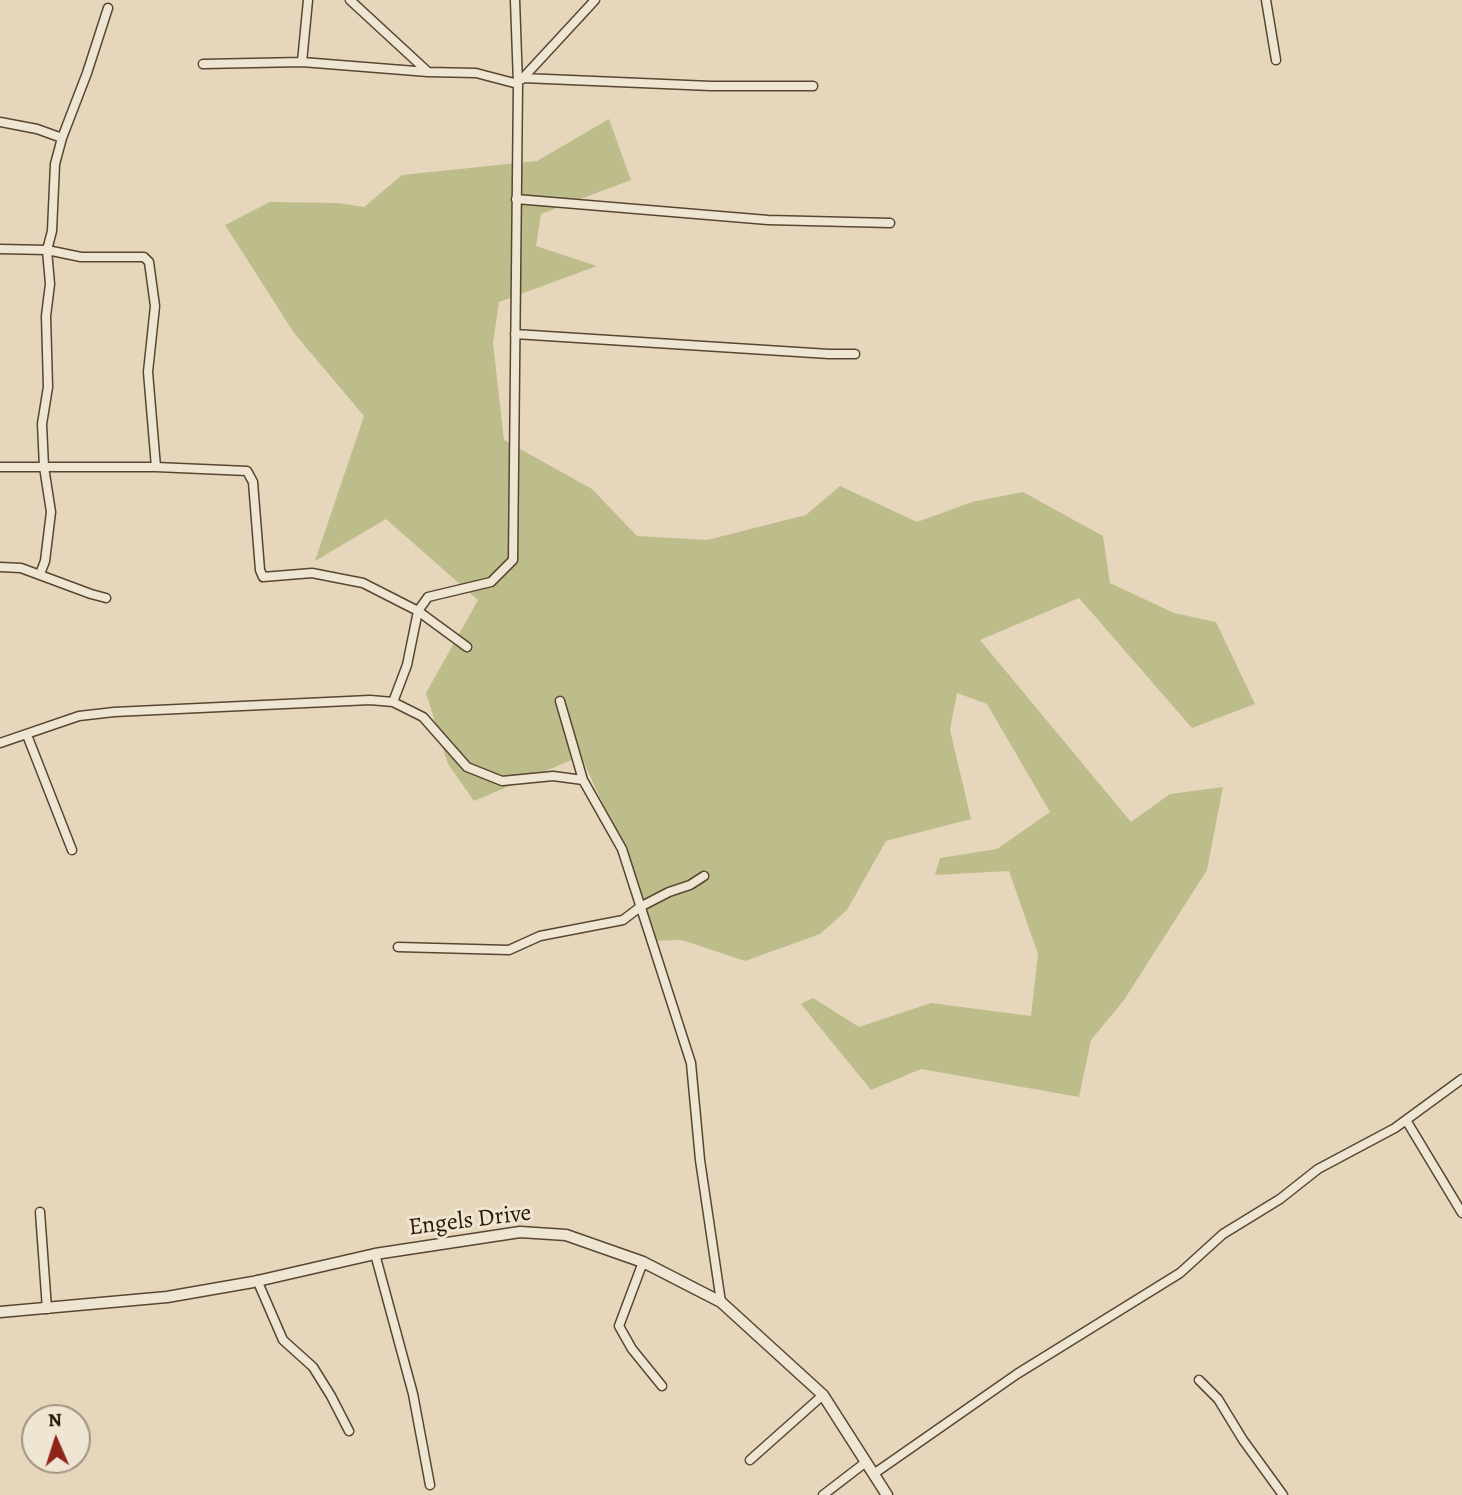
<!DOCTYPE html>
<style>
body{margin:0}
#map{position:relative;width:1462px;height:1495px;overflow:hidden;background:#e6d7bc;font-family:Alegreya,serif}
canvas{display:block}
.north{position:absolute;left:21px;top:1404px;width:70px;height:70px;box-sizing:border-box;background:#efe5d3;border:2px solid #a0927f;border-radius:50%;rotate:357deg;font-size:19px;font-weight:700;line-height:28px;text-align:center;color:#291602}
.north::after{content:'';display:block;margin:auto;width:24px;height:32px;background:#8f2418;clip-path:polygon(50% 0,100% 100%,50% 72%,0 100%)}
</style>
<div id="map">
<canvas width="1462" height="1495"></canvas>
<div class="north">N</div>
</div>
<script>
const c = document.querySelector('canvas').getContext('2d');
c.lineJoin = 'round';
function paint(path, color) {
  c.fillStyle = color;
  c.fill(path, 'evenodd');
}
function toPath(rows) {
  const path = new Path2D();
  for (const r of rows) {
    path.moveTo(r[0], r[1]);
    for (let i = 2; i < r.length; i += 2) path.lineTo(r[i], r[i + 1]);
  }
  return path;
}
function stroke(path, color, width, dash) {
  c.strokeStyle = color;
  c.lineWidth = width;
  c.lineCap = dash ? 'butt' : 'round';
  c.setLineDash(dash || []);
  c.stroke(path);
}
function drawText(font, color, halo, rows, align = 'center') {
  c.font = font + ' Alegreya,serif';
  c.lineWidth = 6;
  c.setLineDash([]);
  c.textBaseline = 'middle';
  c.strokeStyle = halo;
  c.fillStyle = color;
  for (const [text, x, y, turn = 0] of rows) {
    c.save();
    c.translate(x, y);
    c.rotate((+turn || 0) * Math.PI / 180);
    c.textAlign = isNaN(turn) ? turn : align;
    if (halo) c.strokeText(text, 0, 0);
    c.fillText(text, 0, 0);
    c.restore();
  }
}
paint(toPath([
 [609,119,631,180,541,214,536,246,597,266,499,302,493,343,504,440,592,489,637,536,707,540,806,515,840,486,917,522,972,502,1023,492,1103,536,1110,583,1174,613,1216,622,1255,704,1192,728,1079,598,980,640,1131,822,1170,794,1223,787,1207,870,1124,1000,1091,1040,1079,1097,921,1069,871,1090,801,1004,813,998,859,1027,931,1003,1031,1016,1038,954,1009,871,935,875,940,858,997,849,1050,812,987,704,957,693,950,730,971,819,886,841,847,910,820,934,745,961,682,940,646,941,619,854,613,827,581,756,474,801,448,764,426,693,478,600,386,519,315,561,364,416,294,333,225,225,270,202,338,203,364,207,402,175,537,161]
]), '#bdbc8b');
const minor = toPath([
 [350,0,427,71],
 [1266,0,1276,60],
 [302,62,308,0],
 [203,64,302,62,428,72,476,73,518,84],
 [523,78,711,86,813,86],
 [522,79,595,0],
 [0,122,37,129,62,138],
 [516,199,768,220,890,223],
 [0,249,47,250,81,257,144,257,149,262,155,306,148,372,156,467],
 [515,334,829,354,855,354],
 [0,467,156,467,247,471,253,482,260,570,263,577,312,573,363,583,418,611,467,647],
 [0,567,21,568,91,594,106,598],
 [40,574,45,561,51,512,44,467,42,424,48,387,46,316,50,284,47,250,52,231,55,164,62,138,87,73,108,8],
 [560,701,583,780],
 [393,702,423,717,467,767,502,781,553,776,583,780,622,849,691,1063,700,1160,721,1302],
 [27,735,72,850],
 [0,743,79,716,114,712,370,700,393,702,407,665,418,611,428,597,491,582,513,560,518,84,515,0],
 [398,947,509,950,540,936,623,920,640,907,669,892,690,885,704,876],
 [1406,1120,1462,1213],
 [40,1212,47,1309],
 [375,1254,413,1394,430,1485],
 [643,1262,619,1326,632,1349,662,1386],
 [257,1280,283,1340,313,1367,331,1396,349,1431],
 [1199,1380,1218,1399,1243,1440,1283,1495],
 [750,1460,823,1395],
 [875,1473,1017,1374,1180,1273,1223,1234,1280,1199,1318,1169,1395,1128,1462,1079],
 [823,1495,866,1462]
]);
const tertiary = toPath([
 [0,1312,167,1297,253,1282,375,1254,520,1232,566,1235,643,1262,721,1302,823,1395,887,1495]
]);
stroke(minor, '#584630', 11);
stroke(tertiary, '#584630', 13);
stroke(minor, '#efe5d3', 8);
stroke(tertiary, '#efe5d3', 10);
drawText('24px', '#291602', '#efe5d3', [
 ["Engels Drive",470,1221,-7]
]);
</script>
